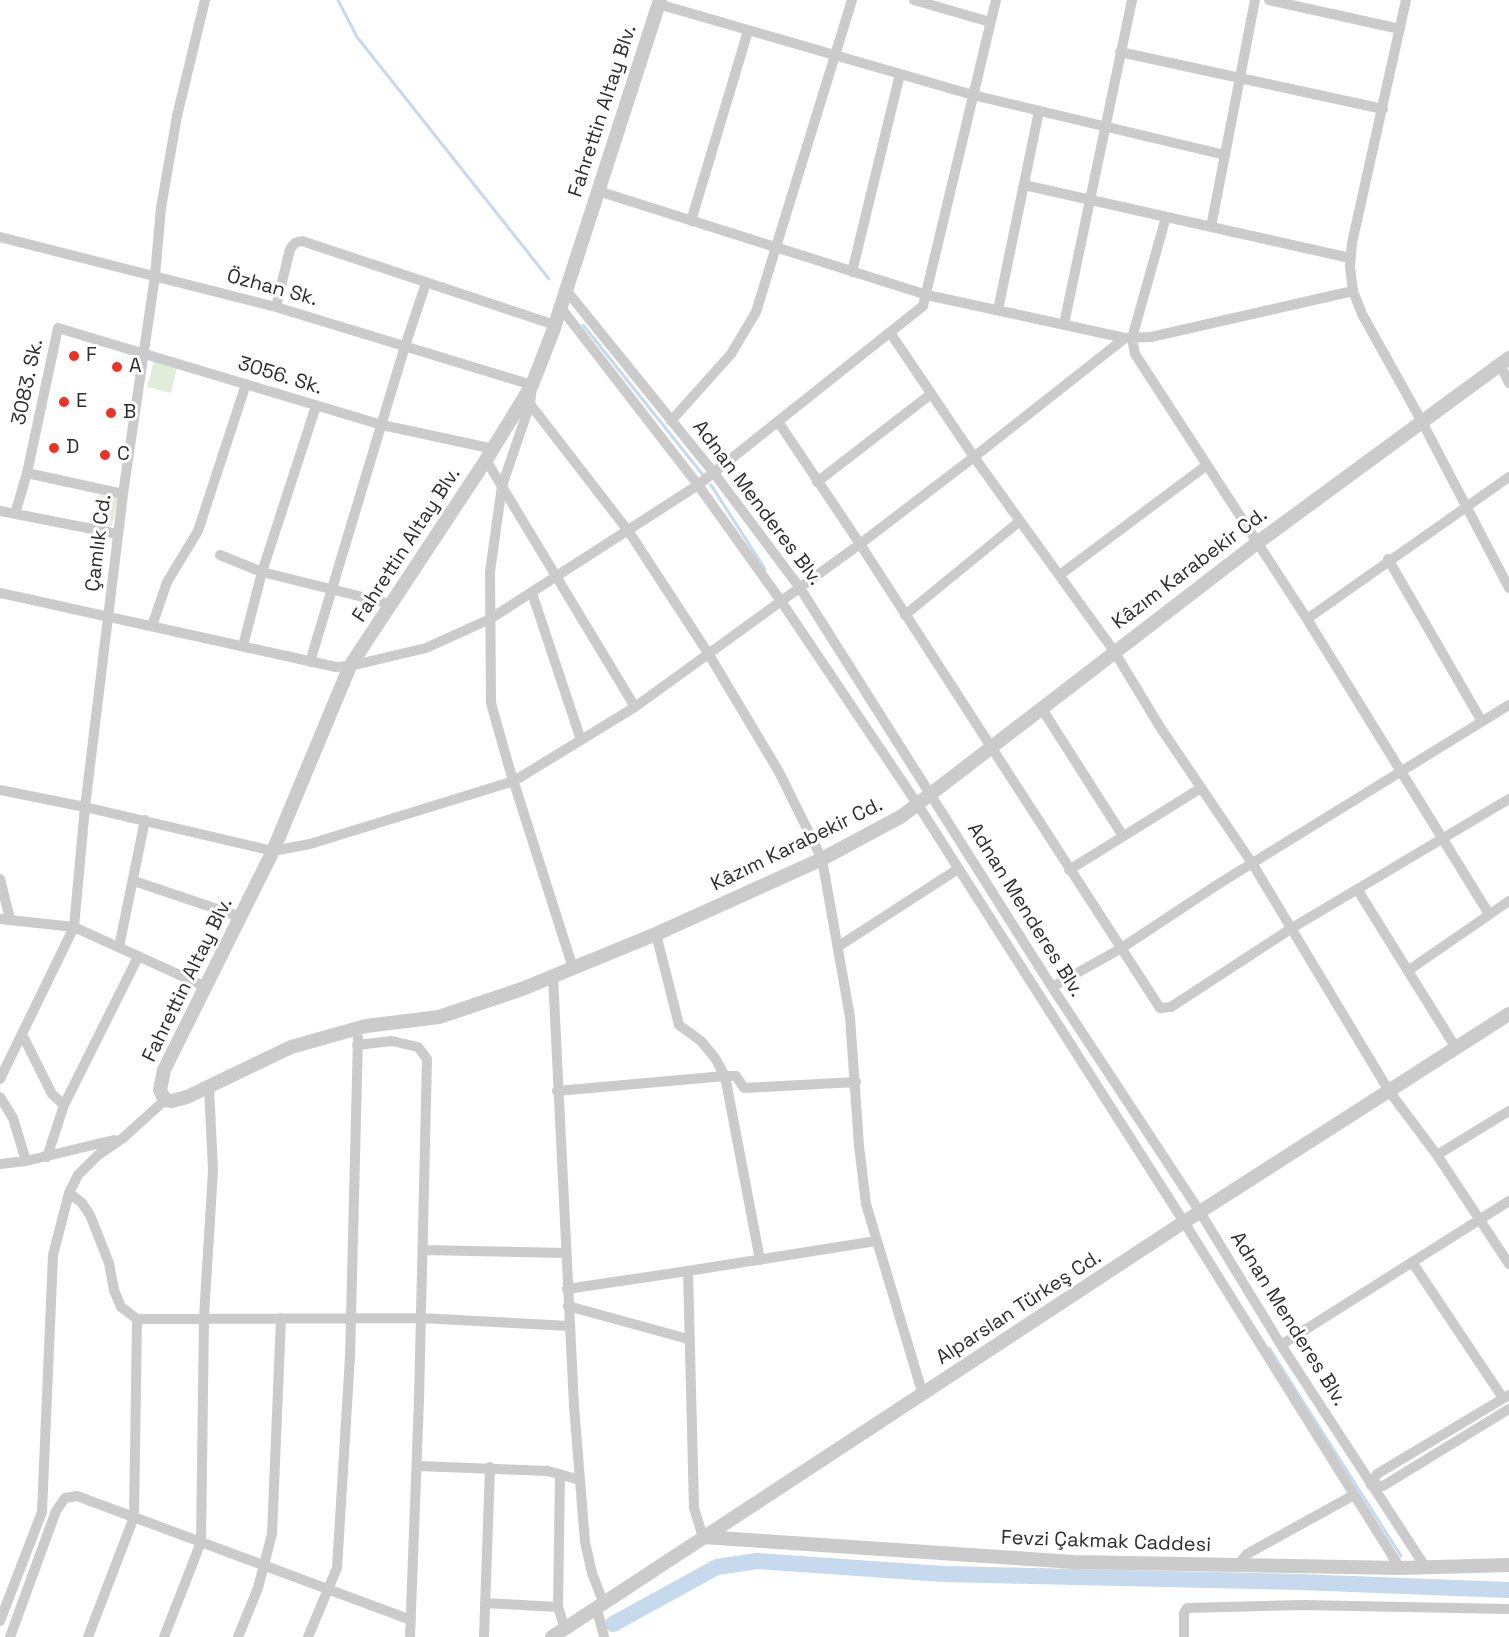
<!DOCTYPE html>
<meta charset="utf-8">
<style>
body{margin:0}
canvas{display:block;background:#fff}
</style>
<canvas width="1509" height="1637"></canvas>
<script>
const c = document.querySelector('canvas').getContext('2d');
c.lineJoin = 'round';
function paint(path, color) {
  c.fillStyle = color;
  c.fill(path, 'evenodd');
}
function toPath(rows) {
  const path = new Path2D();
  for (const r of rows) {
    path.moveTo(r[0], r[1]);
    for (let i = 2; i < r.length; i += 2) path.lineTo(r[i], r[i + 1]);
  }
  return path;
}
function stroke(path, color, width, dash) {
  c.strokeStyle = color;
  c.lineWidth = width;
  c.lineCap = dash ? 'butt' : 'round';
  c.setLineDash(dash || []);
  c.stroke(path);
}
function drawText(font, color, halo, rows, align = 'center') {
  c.font = font + ' "Space Grotesk",sans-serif';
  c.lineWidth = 6;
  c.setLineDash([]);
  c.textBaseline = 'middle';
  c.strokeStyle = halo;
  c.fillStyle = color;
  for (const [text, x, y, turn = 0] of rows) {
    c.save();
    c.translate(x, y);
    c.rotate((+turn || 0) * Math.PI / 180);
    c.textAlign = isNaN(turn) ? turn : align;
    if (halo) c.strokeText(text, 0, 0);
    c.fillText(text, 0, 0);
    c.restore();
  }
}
paint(toPath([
 [155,358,178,363,171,393,147,387],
 [100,495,118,498,112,526,94,522]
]), '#e2ecdb');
stroke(toPath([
 [338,0,357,37,549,279],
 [583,325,703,475],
 [711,485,765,569],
 [1269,1348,1401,1556]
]), '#c6d9ed', 3);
stroke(toPath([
 [613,1624,717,1567,757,1561,944,1574,1300,1582,1509,1590]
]), '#c6d9ed', 16);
stroke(toPath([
 [914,0,990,22],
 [1269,0,1400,29],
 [658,4,973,95,1225,155],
 [1120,52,1383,109],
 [1024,185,1350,258],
 [598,191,927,295,1125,338,1151,337,1353,291,1362,314,1421,420,1509,588],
 [1166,217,1132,338,1135,354,1307,619,1489,914],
 [691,221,748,31],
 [1211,227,1255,0],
 [0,237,276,307,532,385,530,404,502,486,490,572,491,703,509,767,573,968],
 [852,272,900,74],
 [566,290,714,473,800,588,1052,987,1200,1212,1281,1345,1426,1568],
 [1353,291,1350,267,1352,243,1406,0],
 [276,307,290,249,295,243,302,241,555,325],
 [561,308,698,485,781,601,918,805,1184,1222,1400,1568],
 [998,310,1039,111],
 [1064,324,1132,0],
 [891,334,974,457,1125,338],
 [1500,364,1509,383],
 [530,404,629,532,708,653,779,772,822,859,850,1017,859,1146,866,1204,923,1395],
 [671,421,731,354,756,312,852,0],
 [779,423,860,544,1160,1008,1171,1007,1292,928,1509,799],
 [486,460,635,707],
 [27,473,123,494],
 [817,482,931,394],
 [0,511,118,534],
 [15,514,27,473,58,328,382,425,494,449],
 [1020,521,1114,651,1160,727,1252,863,1389,1091,1437,1155,1509,1264],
 [220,555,262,572,391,604],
 [1388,559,1481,720],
 [1061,574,1207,465],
 [0,593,336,667,350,666,426,648,490,619,698,485,923,306,996,0],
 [532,593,581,740],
 [1307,619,1509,477],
 [152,626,167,582,198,531,246,384],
 [243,646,262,572,316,406],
 [310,662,405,346,426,283],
 [1042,709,1123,836],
 [0,790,85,807,273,851,310,844,514,781,635,707,860,544,974,457,1020,521,905,615],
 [1069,870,1201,788],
 [0,879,10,919],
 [134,881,241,917],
 [1357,889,1456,1048],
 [0,919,74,927,206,987],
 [656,934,679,1025,701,1041,715,1058,725,1076,760,1260],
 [839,946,958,869],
 [119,947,145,820],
 [1409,970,1509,901],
 [553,976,574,1406,585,1542,592,1573,604,1604],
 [1052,987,1120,949,1220,883,1509,705],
 [22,1034,52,1094,64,1105],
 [357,1045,392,1041,418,1047,427,1059,419,1399,410,1637],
 [0,1079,74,927,85,807,123,494,155,276,161,208,177,116,205,0],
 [557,1091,725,1076,736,1076,744,1088,856,1082],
 [0,1097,13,1118,26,1161],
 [1437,1155,1509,1111],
 [47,1157,64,1105,138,957],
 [0,1164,26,1161,114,1140],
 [69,1193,82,1203,90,1215,109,1263,114,1290,121,1307,137,1319,421,1318,569,1326],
 [423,1250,566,1253],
 [1412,1262,1503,1398],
 [567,1289,688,1271],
 [568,1306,688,1339],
 [1281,1345,1509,1201],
 [1509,1395,1377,1474,1371,1485,1383,1486,1509,1409],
 [417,1466,548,1471,580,1480],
 [560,1474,558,1607,565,1629],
 [703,1537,694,1508,688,1271,876,1241],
 [1237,1566,1247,1554,1354,1495],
 [485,1603,558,1607],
 [597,1609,604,1637],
 [0,1621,42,1512,53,1255,69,1193,78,1175,98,1155,123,1138,165,1100],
 [10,1637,56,1511,65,1498,77,1496,411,1620],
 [88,1637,134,1517,137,1319],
 [164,1637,201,1542,204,1317,213,1170,209,1087],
 [238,1637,258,1588,272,1534,281,1318],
 [308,1637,337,1568,350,1357,358,1038],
 [484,1637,490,1467],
 [1184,1637,1184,1613,1187,1608,1301,1605,1509,1609]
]), '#cbcbcb', 10);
stroke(toPath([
 [660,0,553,331,532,385,486,460,350,666,273,851,164,1070,160,1090,165,1100,172,1101,187,1097,291,1047,366,1026,439,1017,522,989,656,934,822,859,902,816,1257,543,1509,358],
 [703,1537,1074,1562,1400,1568,1509,1565],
 [552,1637,1184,1222,1509,1014]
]), '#cbcbcb', 14);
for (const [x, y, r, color] of [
 [74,356,6,"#ed3328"],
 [117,367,6,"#ed3328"],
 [64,402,6,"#ed3328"],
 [111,413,6,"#ed3328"],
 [54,448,6,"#ed3328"],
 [105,455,6,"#ed3328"]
]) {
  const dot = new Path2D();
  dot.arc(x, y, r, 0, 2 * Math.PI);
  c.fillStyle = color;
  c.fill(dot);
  stroke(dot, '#fff', 2);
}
drawText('20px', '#2e2e2e', '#fff', [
 ["Fahrettin Altay Blv.",603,111,-72],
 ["Özhan Sk.",272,288,15],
 ["3056. Sk.",280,376,17],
 ["3083. Sk.",28,382,-78],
 ["Adnan Menderes Blv.",757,503,53],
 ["Çamlık Cd.",99,543,-83],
 ["Fahrettin Altay Blv.",407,545,-57],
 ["Kâzım Karabekir Cd.",1190,569,-37],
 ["Kâzım Karabekir Cd.",797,845,-26],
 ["Adnan Menderes Blv.",1025,910,58],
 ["Fahrettin Altay Blv.",188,980,-64],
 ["Alparslan Türkeş Cd.",1019,1308,-33],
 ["Adnan Menderes Blv.",1288,1319,58],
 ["Fevzi Çakmak Caddesi",1106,1542,2]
]);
drawText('20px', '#2e2e2e', '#fff', [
 ["F",86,356],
 ["A",129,367],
 ["E",76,402],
 ["B",123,413],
 ["D",66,448],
 ["C",117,455]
], 'left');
</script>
